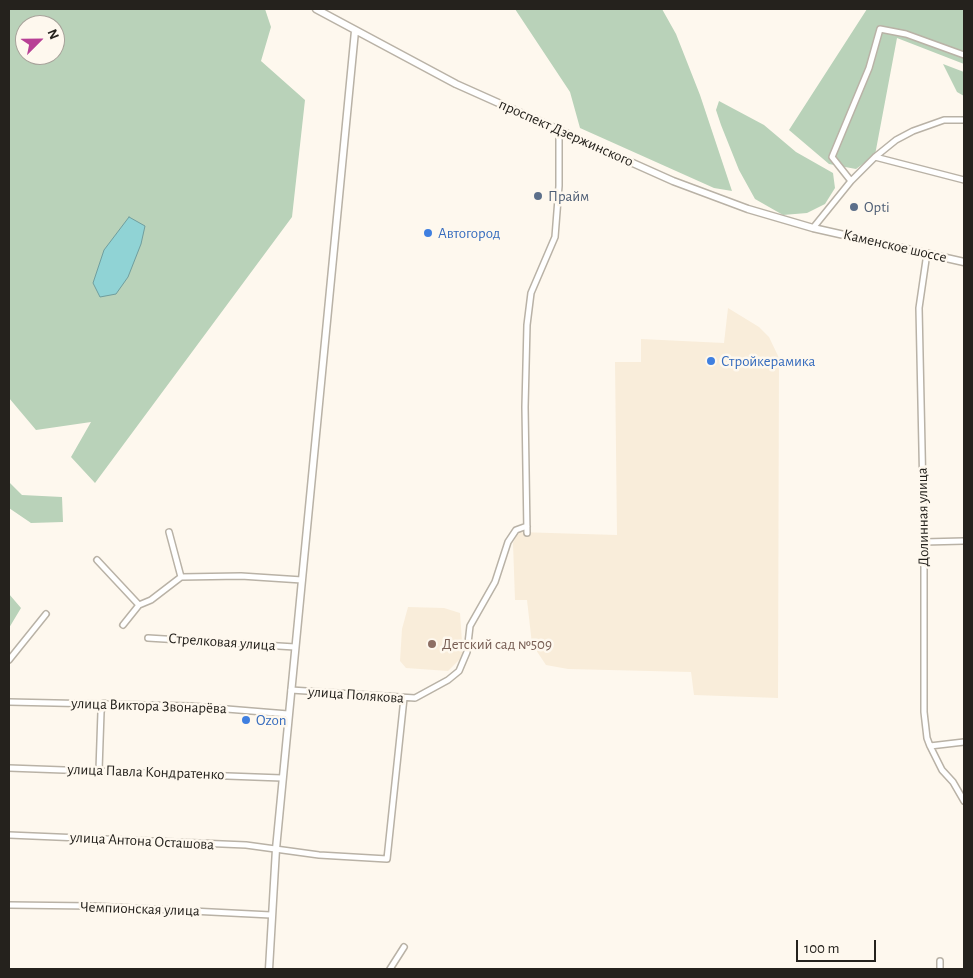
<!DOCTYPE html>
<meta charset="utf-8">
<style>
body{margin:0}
#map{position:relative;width:973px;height:978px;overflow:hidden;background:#fef8ee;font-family:"Alegreya Sans",sans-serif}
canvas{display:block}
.frame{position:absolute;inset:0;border:10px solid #25221d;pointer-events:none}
.north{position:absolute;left:15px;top:15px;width:50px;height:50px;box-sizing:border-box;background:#fef8ee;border:1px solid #a7a29a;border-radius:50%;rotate:67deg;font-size:14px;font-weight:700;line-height:20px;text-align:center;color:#25221d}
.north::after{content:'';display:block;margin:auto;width:18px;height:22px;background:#b84095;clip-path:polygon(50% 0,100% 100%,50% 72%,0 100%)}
.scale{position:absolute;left:796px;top:940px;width:80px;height:22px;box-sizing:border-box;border:2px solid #25221d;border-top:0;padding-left:6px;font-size:15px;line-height:18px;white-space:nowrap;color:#25221d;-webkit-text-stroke:4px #fef8ee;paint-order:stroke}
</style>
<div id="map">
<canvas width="973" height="978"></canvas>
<div class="frame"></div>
<div class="north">N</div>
<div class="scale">100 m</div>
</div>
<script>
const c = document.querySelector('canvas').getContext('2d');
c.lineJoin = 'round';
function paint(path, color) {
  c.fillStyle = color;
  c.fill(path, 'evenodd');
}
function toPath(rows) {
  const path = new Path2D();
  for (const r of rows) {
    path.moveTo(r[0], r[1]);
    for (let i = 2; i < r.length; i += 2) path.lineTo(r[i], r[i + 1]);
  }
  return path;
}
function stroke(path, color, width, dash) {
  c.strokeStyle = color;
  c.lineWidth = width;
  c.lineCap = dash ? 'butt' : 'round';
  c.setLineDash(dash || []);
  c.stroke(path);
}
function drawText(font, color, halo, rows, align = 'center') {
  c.font = font + ' "Alegreya Sans",sans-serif';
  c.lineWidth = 5;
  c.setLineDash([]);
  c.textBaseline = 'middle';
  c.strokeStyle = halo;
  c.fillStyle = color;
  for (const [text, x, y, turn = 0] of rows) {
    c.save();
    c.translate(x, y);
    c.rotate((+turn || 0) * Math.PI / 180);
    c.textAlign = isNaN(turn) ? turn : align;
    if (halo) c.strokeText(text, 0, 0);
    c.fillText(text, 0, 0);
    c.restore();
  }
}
paint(toPath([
 [728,308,759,327,769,337,779,358,778,698,694,695,691,672,568,669,546,665,532,644,527,600,515,600,513,543,518,532,617,535,615,362,641,362,641,339,724,343],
 [408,607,444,608,460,613,463,656,448,671,406,668,400,661,402,629]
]), '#f9edda');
paint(toPath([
 [9,9,265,9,271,27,261,61,305,100,292,217,95,483,71,457,91,422,36,430,9,398],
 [25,25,55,25,55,55,25,55],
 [515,9,662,9,676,34,700,95,732,191,714,188,580,128,570,92],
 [867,9,964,9,964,64,897,38,875,155,856,169,829,164,789,130],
 [943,64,964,72,964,96,957,92],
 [719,101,764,125,796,152,833,173,835,188,825,204,807,213,783,215,755,199,739,170,721,125,716,110],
 [9,482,22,495,62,497,63,522,31,523,9,508],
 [9,594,21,608,9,628]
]), '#b9d2b9');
const water = toPath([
 [129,217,145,226,141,244,128,277,116,294,100,297,93,283,104,250,129,217]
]);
paint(water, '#90d3d5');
stroke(water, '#709e9e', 1);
const minor = toPath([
 [875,157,964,180],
 [851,181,832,157,869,68,880,29,906,34,964,55],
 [813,228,851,181,875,157,896,140,913,131,944,120,964,120],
 [927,253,919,308,924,542,924,712,927,738,930,746,964,742],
 [169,532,181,577],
 [527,533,525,407,527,325,531,293,555,237,559,186,559,129],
 [924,542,964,541],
 [97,560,139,605],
 [139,605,151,600,181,577,241,576,302,580],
 [123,625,139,605],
 [148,638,295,647],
 [9,660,46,614],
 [291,690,415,698,448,680,459,671,467,652,470,626,495,582,508,542,516,530,527,526],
 [9,702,190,706,288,714],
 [930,746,942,770,953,782,964,801],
 [9,768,282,778],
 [99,770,101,712,104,703],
 [9,835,246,845,319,855,387,859,404,698],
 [9,905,92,906,271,915],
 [390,969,404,947],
 [940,969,940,961]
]);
const tertiary = toPath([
 [316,9,456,84,673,181,748,209,813,228,964,262],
 [269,969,276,849,355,31]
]);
stroke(minor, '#b9b2a6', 8);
stroke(tertiary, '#b9b2a6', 9);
stroke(minor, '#fff', 5);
stroke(tertiary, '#fff', 6);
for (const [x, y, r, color] of [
 [538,196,5,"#5c6f8a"],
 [854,207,5,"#5c6f8a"],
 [428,233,5,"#3f7fe0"],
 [711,361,5,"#3f7fe0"],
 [432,644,5,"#8d6e63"],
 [246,720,5,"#3f7fe0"]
]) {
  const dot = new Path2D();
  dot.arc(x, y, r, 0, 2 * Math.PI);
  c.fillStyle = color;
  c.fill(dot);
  stroke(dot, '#fef8ee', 2);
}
drawText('15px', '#25221d', '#fef8ee', [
 ["проспект Дзержинского",566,133,24],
 ["Каменское шоссе",895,246,13],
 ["Долинная улица",923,517,-91],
 ["Стрелковая улица",222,642,4],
 ["улица Полякова",356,695,4],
 ["улица Виктора Звонарёва",149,706,2],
 ["улица Павла Кондратенко",146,772,2],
 ["улица Антона Осташова",142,841,3],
 ["Чемпионская улица",140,909,2]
]);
drawText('15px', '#4e5e75', '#fef8ee', [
 ["Прайм",548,196],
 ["Opti",864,207]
], 'left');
drawText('15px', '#366cbe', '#fef8ee', [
 ["Автогород",438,233],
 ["Стройкерамика",721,361],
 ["Ozon",256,720]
], 'left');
drawText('15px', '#785e54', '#fef8ee', [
 ["Детский сад №509",442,644]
], 'left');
</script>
